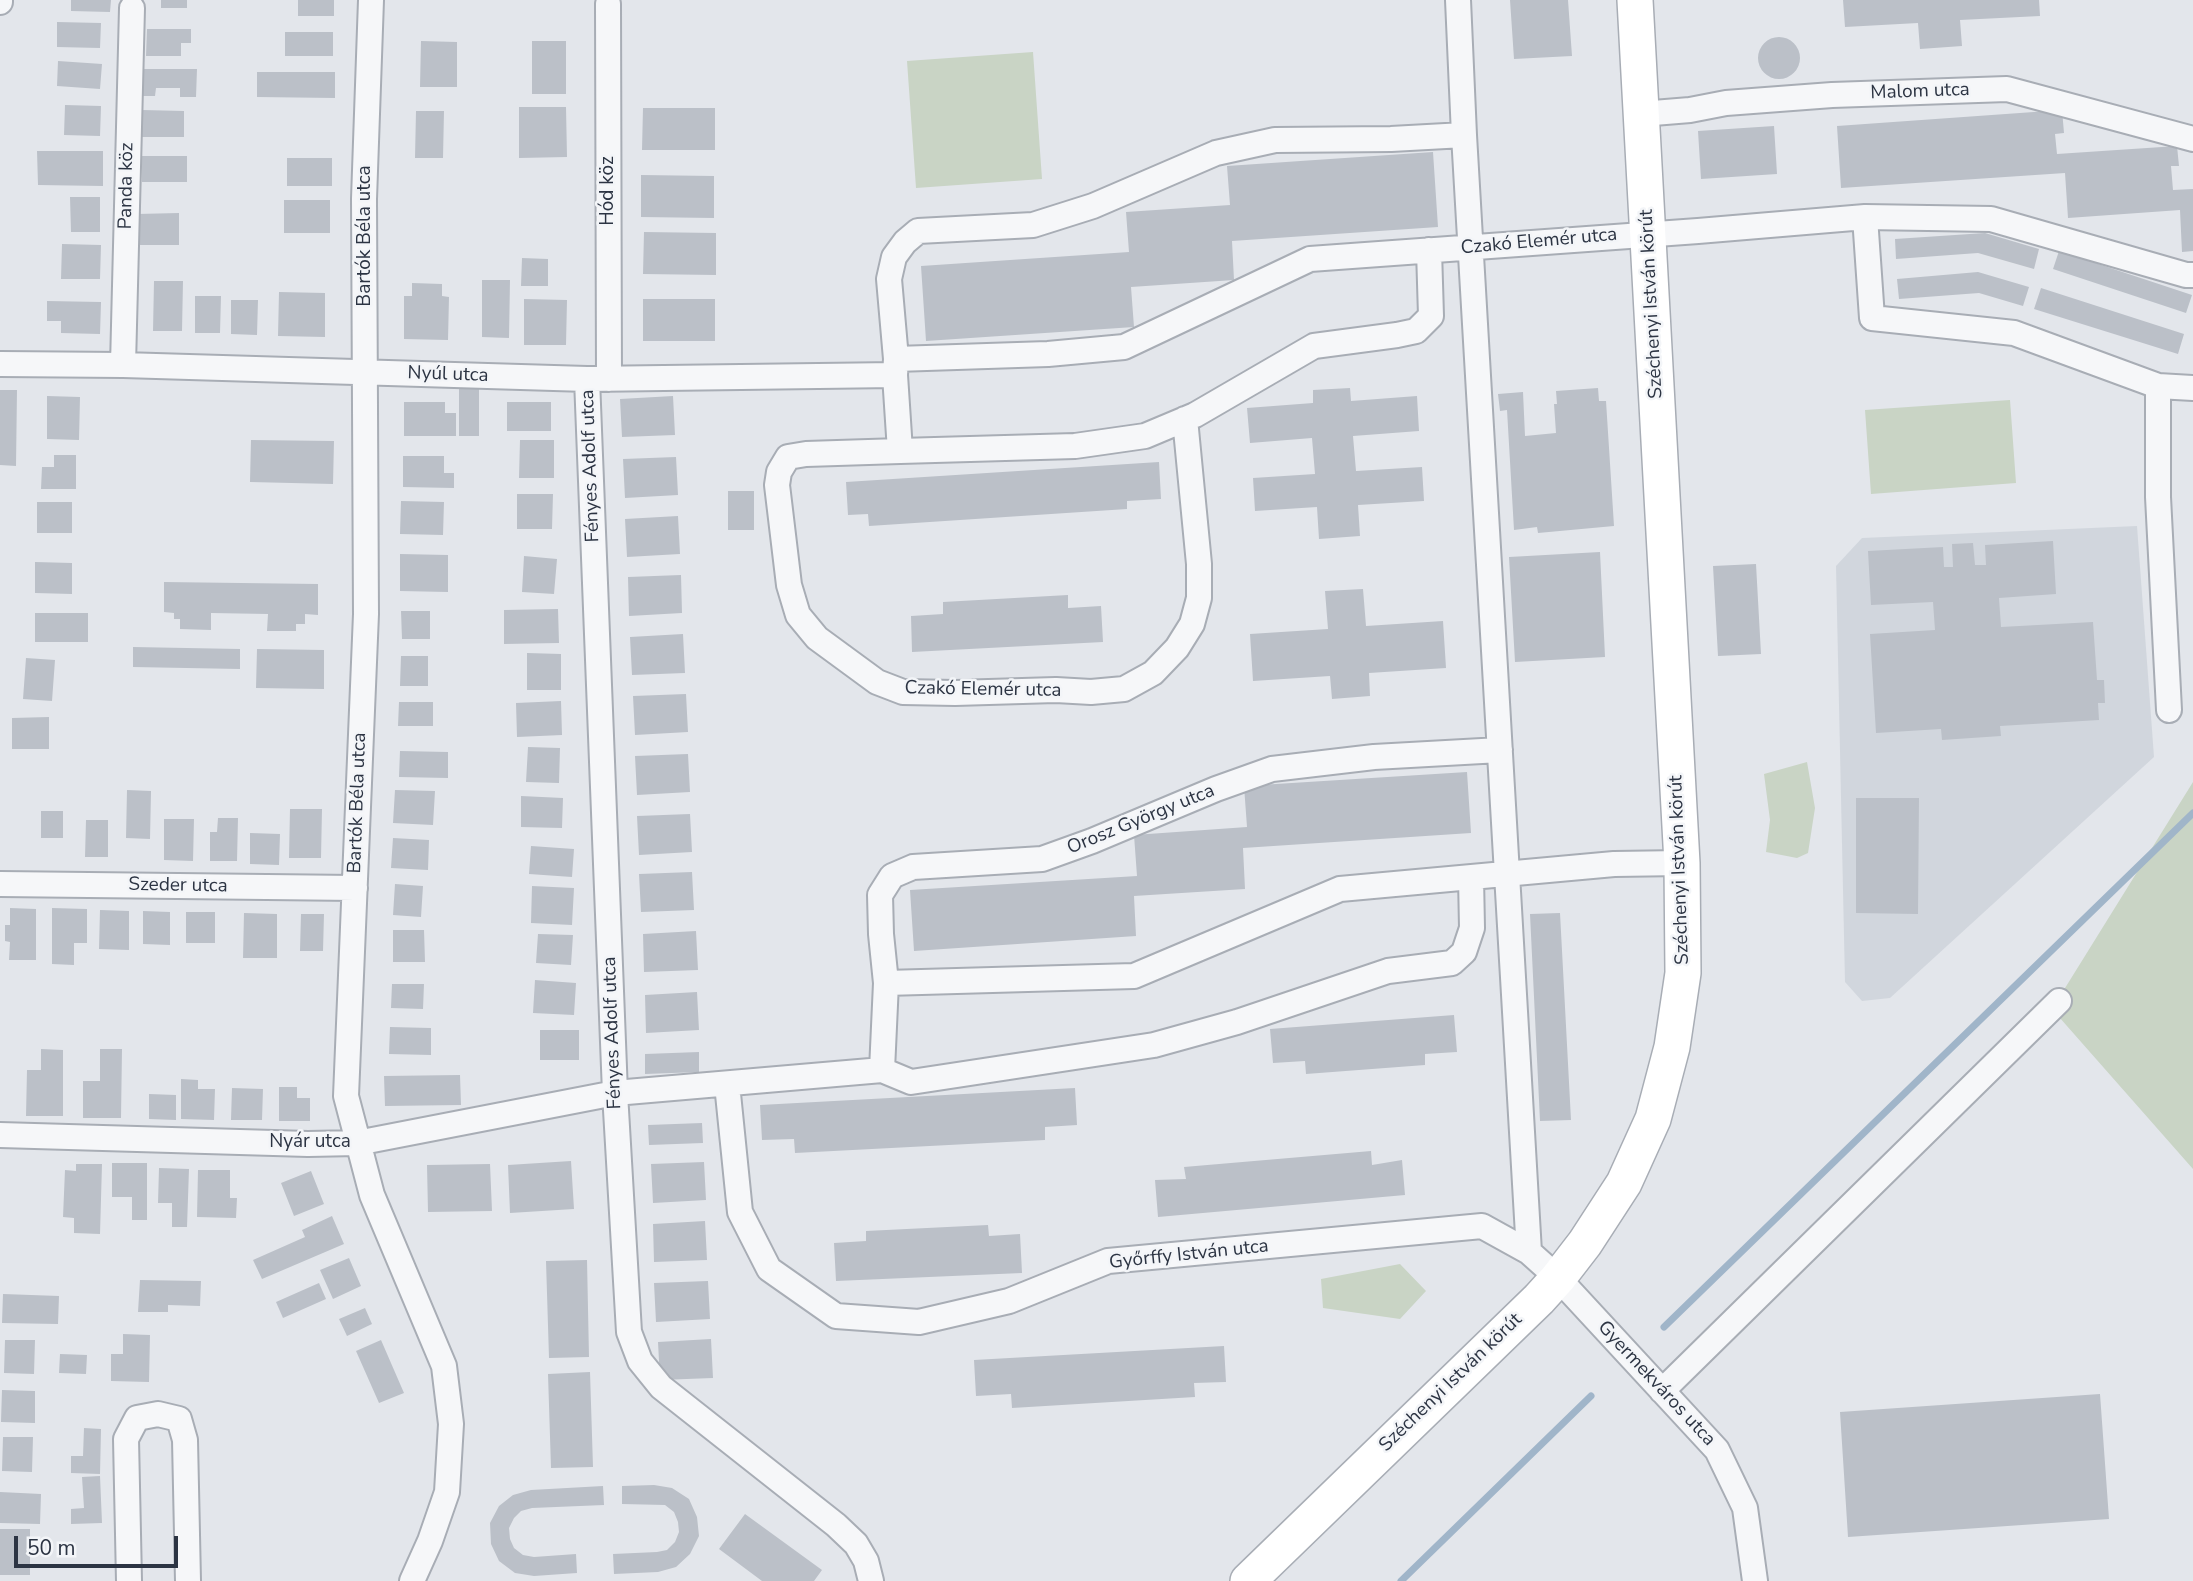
<!DOCTYPE html>
<meta charset="utf-8">
<style>
body{margin:0}
#map{position:relative;width:2193px;height:1581px;overflow:hidden;background:#e3e6eb;font-family:"Nunito Sans",sans-serif}
canvas{display:block}
.scale{position:absolute;left:14px;top:1536px;width:164px;height:32px;box-sizing:border-box;border:4px solid #2c3443;border-top:0;padding-left:9px;font-size:21px;line-height:24px;white-space:nowrap;color:#2c3443;-webkit-text-stroke:5px #f3f5f8;paint-order:stroke}
</style>
<div id="map">
<canvas width="2193" height="1581"></canvas>
<div class="scale">50 m</div>
</div>
<script>
const c = document.querySelector('canvas').getContext('2d');
c.lineJoin = 'round';
function paint(path, color) {
  c.fillStyle = color;
  c.fill(path, 'evenodd');
}
function toPath(rows) {
  const path = new Path2D();
  for (const r of rows) {
    if (r.length === 3) {
      path.moveTo(r[0] + r[2], r[1]);
      path.arc(r[0], r[1], r[2], 0, 2 * Math.PI);
      continue;
    }
    path.moveTo(r[0], r[1]);
    for (let i = 2; i < r.length; i += 2) path.lineTo(r[i], r[i + 1]);
  }
  return path;
}
function stroke(path, color, width, dash) {
  c.strokeStyle = color;
  c.lineWidth = width;
  c.lineCap = dash ? 'butt' : 'round';
  c.setLineDash(dash || []);
  c.stroke(path);
}
function drawText(font, color, halo, rows, align = 'center') {
  c.font = font + ' "Nunito Sans",sans-serif';
  c.lineWidth = 5;
  c.setLineDash([]);
  c.textBaseline = 'middle';
  c.strokeStyle = halo;
  c.fillStyle = color;
  for (const [text, x, y, turn = 0] of rows) {
    c.save();
    c.translate(x, y);
    c.rotate((+turn || 0) * Math.PI / 180);
    c.textAlign = isNaN(turn) ? turn : align;
    if (halo) c.strokeText(text, 0, 0);
    c.fillText(text, 0, 0);
    c.restore();
  }
}
paint(toPath([
 [2137,526,2154,757,1890,998,1862,1001,1845,982,1836,566,1862,538]
]), '#d1d6dd');
paint(toPath([
 [1033,52,1042,179,916,188,907,61],
 [2010,400,2016,483,1871,494,1865,410],
 [1807,762,1815,808,1808,853,1797,858,1766,852,1770,820,1764,774],
 [2193,782,2193,1169,2052,1009],
 [1400,1264,1426,1291,1400,1319,1323,1308,1321,1279]
]), '#c9d4c5');
stroke(toPath([
 [1664,1327,2193,813],
 [1401,1581,1591,1396]
]), '#a0b5c9', 7);
paint(toPath([
 [71,0,111,0,110,12,71,11],
 [161,0,187,0,187,8,161,8],
 [298,0,334,0,334,16,298,16],
 [1510,0,1568,0,1572,56,1514,59],
 [1843,0,2039,0,2040,16,1960,20,1962,46,1920,49,1918,23,1845,27],
 [57,22,101,23,100,48,57,47],
 [147,29,191,29,191,43,181,43,181,56,146,56],
 [285,32,333,32,333,56,285,56],
 [1779,58,21],
 [421,41,457,42,457,87,420,87],
 [532,41,566,41,566,94,532,94],
 [58,61,102,64,100,89,57,86],
 [143,69,197,69,196,97,180,97,180,88,156,88,155,96,142,96],
 [257,72,335,72,335,98,257,97],
 [65,105,101,106,100,136,64,135],
 [519,107,566,107,567,157,519,158],
 [643,108,715,108,715,150,642,150],
 [142,110,184,111,184,137,142,137],
 [2062,110,2064,133,2055,134,2057,154,2177,146,2179,166,2171,166,2173,190,2193,189,2193,251,2182,252,2180,210,2068,218,2065,173,1841,188,1837,126],
 [416,111,444,111,443,158,415,158],
 [1774,126,1777,174,1701,179,1698,131],
 [37,151,103,151,103,186,38,185],
 [1433,152,1438,227,1232,241,1234,280,1131,287,1134,327,926,341,921,266,1129,252,1126,212,1230,205,1227,166],
 [142,156,187,156,187,182,142,182],
 [287,158,332,158,332,186,287,186],
 [641,175,714,176,714,218,641,217],
 [70,197,100,197,100,232,71,232],
 [284,200,330,200,330,233,284,233],
 [179,213,179,245,137,245,137,214],
 [644,232,716,233,716,275,643,274],
 [1985,233,2039,249,2034,269,1978,253,1896,259,1895,239],
 [62,244,101,245,100,279,61,279],
 [2059,251,2192,295,2186,313,2053,269],
 [522,258,548,259,548,286,521,286],
 [1978,272,2029,287,2023,306,1979,293,1899,299,1897,279],
 [482,280,510,280,509,338,482,337],
 [154,281,183,281,182,331,153,331],
 [412,283,442,284,442,296,449,297,448,340,404,339,404,296,412,296],
 [2041,288,2184,334,2178,354,2034,309],
 [279,292,325,293,325,337,278,336],
 [195,296,221,296,220,333,195,333],
 [524,299,567,300,566,345,524,345],
 [643,299,715,299,715,341,643,341],
 [231,300,258,300,257,335,231,334],
 [47,301,101,302,100,334,61,333,61,321,47,321],
 [459,385,479,385,479,436,459,436],
 [1350,388,1351,401,1417,396,1419,431,1353,436,1356,471,1422,467,1424,501,1358,505,1360,536,1319,539,1317,507,1255,511,1253,478,1315,474,1312,438,1250,443,1247,408,1313,403,1313,390],
 [1598,388,1599,401,1606,401,1614,526,1538,533,1537,527,1514,530,1507,410,1500,411,1498,394,1523,392,1525,436,1556,433,1554,404,1557,404,1556,391],
 [0,390,17,390,16,466,0,465],
 [47,396,80,397,79,440,47,439],
 [673,396,675,435,622,437,620,399],
 [404,402,445,402,445,413,456,413,456,436,404,436],
 [507,402,551,402,551,431,507,431],
 [251,440,334,441,333,484,250,482],
 [520,440,554,440,554,478,519,478],
 [54,455,76,455,76,489,41,489,42,467,54,467],
 [403,456,444,456,444,473,454,473,454,488,403,487],
 [676,457,678,495,625,498,623,459],
 [1159,462,1161,499,1127,501,1127,509,869,526,868,514,848,515,846,482],
 [728,491,754,491,754,530,728,530],
 [517,494,553,494,552,529,517,529],
 [401,501,444,502,443,535,400,534],
 [37,502,72,502,72,533,37,533],
 [678,516,680,554,627,557,625,519],
 [2053,541,2056,594,1999,598,2001,627,2093,622,2097,680,2104,680,2105,703,2098,703,2099,720,2000,726,2001,736,1942,740,1941,729,1876,733,1870,634,1935,630,1933,602,1871,605,1868,551,1943,547,1944,567,1953,567,1952,544,1973,543,1975,565,1986,565,1985,545],
 [1600,552,1605,657,1515,662,1509,557],
 [400,554,448,555,448,592,400,591],
 [524,556,557,559,554,594,522,592],
 [35,562,72,563,72,594,35,593],
 [1756,564,1761,654,1718,656,1713,566],
 [681,575,682,613,629,616,628,577],
 [164,582,318,584,318,615,305,614,305,624,296,624,296,631,267,631,268,614,211,613,211,630,180,629,180,619,174,619,174,613,164,612],
 [1363,589,1366,626,1443,621,1446,668,1369,673,1370,696,1332,699,1330,676,1253,681,1250,634,1328,629,1325,591],
 [1068,595,1068,608,1101,606,1103,642,912,652,911,616,943,614,943,602],
 [558,609,559,643,504,644,504,610],
 [401,611,430,611,430,639,402,639],
 [35,613,88,613,88,642,35,642],
 [683,634,685,673,632,675,630,637],
 [133,647,240,649,240,669,133,667],
 [257,649,324,650,324,689,256,688],
 [527,653,561,654,561,690,527,690],
 [401,656,428,656,428,686,400,686],
 [26,658,55,660,52,701,23,699],
 [686,694,688,732,635,735,633,696],
 [561,701,562,735,517,737,516,703],
 [399,702,433,702,433,726,398,726],
 [49,717,49,749,12,749,12,718],
 [528,747,560,748,559,783,526,782],
 [400,751,448,752,448,778,399,777],
 [688,754,690,792,637,795,635,756],
 [1467,772,1471,833,1243,848,1245,889,1134,896,1136,936,914,951,910,890,1137,876,1134,835,1247,827,1244,786],
 [127,790,151,791,150,839,126,838],
 [395,790,435,791,433,825,393,823],
 [521,796,563,798,562,828,521,827],
 [1856,798,1919,798,1918,914,1856,913],
 [290,809,322,809,321,858,289,858],
 [41,811,63,811,63,838,41,838],
 [690,814,692,852,639,855,637,816],
 [218,818,238,818,237,861,210,861,210,832,217,832],
 [164,819,194,819,193,861,164,860],
 [86,820,108,820,108,857,85,857],
 [250,833,280,834,279,865,250,864],
 [393,838,429,840,428,870,391,868],
 [531,846,574,849,572,877,529,874],
 [692,872,694,910,641,912,639,874],
 [395,884,423,886,421,917,393,915],
 [532,886,574,888,572,925,531,923],
 [10,908,36,909,36,960,9,960,10,942,5,941,5,925,10,925],
 [52,908,87,909,87,943,74,943,74,965,52,964],
 [100,910,129,911,129,950,99,949],
 [143,911,170,912,170,945,143,944],
 [186,912,215,912,215,943,186,943],
 [244,913,277,914,277,958,243,958],
 [1560,913,1571,1120,1540,1121,1530,914],
 [301,914,324,914,323,951,300,951],
 [393,930,424,930,425,962,393,962],
 [696,931,698,970,644,972,643,934],
 [538,934,573,935,571,965,536,963],
 [535,980,576,983,574,1015,533,1013],
 [392,984,424,984,423,1009,391,1008],
 [697,992,699,1030,646,1033,645,995],
 [1454,1015,1457,1052,1425,1054,1425,1065,1306,1074,1305,1061,1273,1063,1270,1029],
 [390,1027,431,1028,431,1055,389,1054],
 [540,1030,579,1030,579,1060,540,1060],
 [41,1049,63,1050,63,1116,26,1116,27,1070,41,1070],
 [100,1049,122,1049,121,1118,83,1118,83,1081,100,1081],
 [699,1052,699,1072,645,1074,645,1054],
 [460,1075,461,1105,385,1106,384,1076],
 [181,1079,198,1080,198,1089,215,1089,214,1120,181,1119],
 [279,1087,297,1087,297,1098,310,1098,310,1121,279,1121],
 [232,1088,263,1089,262,1120,231,1120],
 [1075,1088,1077,1125,1045,1127,1045,1140,795,1153,794,1139,762,1140,760,1105],
 [149,1094,176,1095,176,1120,149,1119],
 [702,1123,703,1143,649,1145,648,1125],
 [1371,1151,1372,1165,1402,1160,1405,1195,1158,1217,1155,1180,1186,1179,1184,1167],
 [571,1161,574,1209,510,1213,508,1165],
 [704,1162,706,1200,653,1203,651,1164],
 [112,1163,147,1163,147,1220,132,1220,132,1197,112,1197],
 [76,1164,102,1164,100,1234,74,1233,74,1218,63,1217,65,1170,76,1171],
 [490,1164,492,1211,428,1212,427,1165],
 [159,1168,189,1169,187,1227,172,1227,172,1203,158,1203],
 [198,1170,230,1170,230,1198,237,1198,236,1218,197,1217],
 [311,1171,324,1204,294,1216,281,1183],
 [332,1216,344,1244,262,1279,253,1260,305,1237,302,1230],
 [705,1221,707,1260,654,1262,653,1224],
 [988,1225,989,1236,1020,1234,1022,1273,836,1281,834,1243,866,1241,866,1231],
 [349,1258,361,1286,333,1299,320,1270],
 [587,1260,589,1357,549,1358,546,1261],
 [140,1280,201,1281,200,1306,168,1305,168,1312,138,1312],
 [708,1281,710,1319,656,1322,654,1283],
 [319,1283,326,1299,283,1318,276,1302],
 [3,1294,59,1296,58,1324,2,1323],
 [365,1308,372,1324,347,1336,339,1319],
 [123,1334,150,1335,149,1382,111,1381,111,1354,123,1354],
 [711,1339,713,1378,660,1380,658,1342],
 [5,1340,35,1340,34,1374,4,1373],
 [381,1340,404,1393,379,1403,356,1351],
 [1224,1346,1226,1382,1194,1383,1195,1397,1012,1408,1011,1394,976,1396,974,1360],
 [60,1354,87,1355,86,1374,59,1373],
 [590,1372,593,1467,551,1468,548,1374],
 [2,1390,35,1391,35,1423,1,1422],
 [2100,1394,2109,1519,1848,1537,1840,1412],
 [84,1428,101,1429,100,1474,71,1473,71,1456,83,1456],
 [3,1437,33,1437,32,1472,2,1471],
 [100,1476,102,1523,71,1524,71,1509,84,1508,82,1477],
 [654,1485,672,1488,689,1499,697,1517,699,1536,690,1554,676,1567,658,1572,614,1574,613,1554,657,1552,667,1550,675,1542,679,1532,678,1522,674,1512,665,1505,622,1504,622,1486],
 [603,1486,604,1505,532,1508,521,1511,514,1518,509,1528,510,1539,514,1548,523,1555,534,1557,576,1554,577,1573,534,1576,515,1573,499,1561,491,1544,490,1523,499,1506,513,1495,531,1490],
 [0,1492,41,1494,40,1524,0,1523],
 [745,1514,822,1570,814,1581,762,1581,719,1549],
 [0,1529,30,1529,30,1575,0,1575]
]), '#bbc0c8');
const street = toPath([
 [371,0,364,199,366,614,346,1096,372,1195,444,1366,451,1424,447,1492,430,1541,412,1581],
 [1458,0,1464,135,1529,1252],
 [0,2,0,0],
 [608,4,609,379],
 [1641,114,1690,110,1726,103,1832,95,2007,89,2193,139],
 [1865,217,1872,318,2014,333,2158,386,2193,388],
 [1429,250,1431,316,1416,331,1397,335,1314,346,1195,415,1145,436,1075,446,900,451,895,375,896,359,1048,354,1124,347,1310,259,1698,231,1865,217,1991,219,2186,275,2193,275],
 [896,359,889,279,894,257,905,242,918,231,1033,225,1093,206,1216,153,1275,140,1391,139,1464,135],
 [0,364,123,365,587,379,895,375],
 [123,365,132,8],
 [587,379,615,1093,629,1332,640,1361,661,1387,836,1525,856,1544,866,1561,871,1581],
 [2158,386,2158,497,2169,710],
 [900,451,806,454,788,457,779,472,777,485,789,585,798,615,817,638,877,682,903,692,955,693,1056,690,1091,692,1124,689,1153,673,1177,648,1192,624,1199,598,1199,564,1185,419],
 [0,884,355,888],
 [886,983,881,934,880,895,892,876,913,867,1042,859,1092,841,1216,789,1272,769,1374,757,1500,750],
 [882,1070,886,983,1134,976,1340,889,1614,864,1682,863],
 [727,1084,740,1212,769,1269,836,1316,919,1322,1009,1301,1108,1261,1482,1226,1529,1252,1558,1278,1717,1450,1745,1508,1755,1581],
 [0,1135,308,1144,357,1143,615,1093,882,1070,911,1082,1154,1045,1237,1022,1388,971,1452,963,1464,952,1472,928,1471,877],
 [1662,1391,2059,1001],
 [129,1581,126,1439,137,1418,158,1414,179,1419,185,1440,188,1581]
]);
const secondary = toPath([
 [1248,1581,1539,1299,1558,1278,1585,1243,1624,1183,1653,1119,1672,1047,1683,973,1682,863,1635,0]
]);
stroke(street, '#a8adb5', 28);
stroke(secondary, '#a8adb5', 38);
stroke(street, '#f6f7f9', 24);
stroke(secondary, '#fff', 35);
drawText('19px', '#2c3443', '#f3f5f8', [
 ["Malom utca",1920,92,-2],
 ["Panda köz",127,186,-89],
 ["Hód köz",608,191,-90],
 ["Bartók Béla utca",365,236,-90],
 ["Czakó Elemér utca",1539,242,-5],
 ["Széchenyi István körút",1652,304,-93],
 ["Nyúl utca",448,375,2],
 ["Fényes Adolf utca",591,466,-92],
 ["Czakó Elemér utca",983,690,1],
 ["Bartók Béla utca",358,803,-88],
 ["Orosz György utca",1141,820,-22],
 ["Széchenyi István körút",1680,870,-92],
 ["Szeder utca",178,886,1],
 ["Fényes Adolf utca",613,1033,-92],
 ["Nyár utca",310,1142],
 ["Győrffy István utca",1189,1255,-6],
 ["Széchenyi István körút",1451,1383,-44],
 ["Gyermekváros utca",1656,1384,47]
]);
</script>
